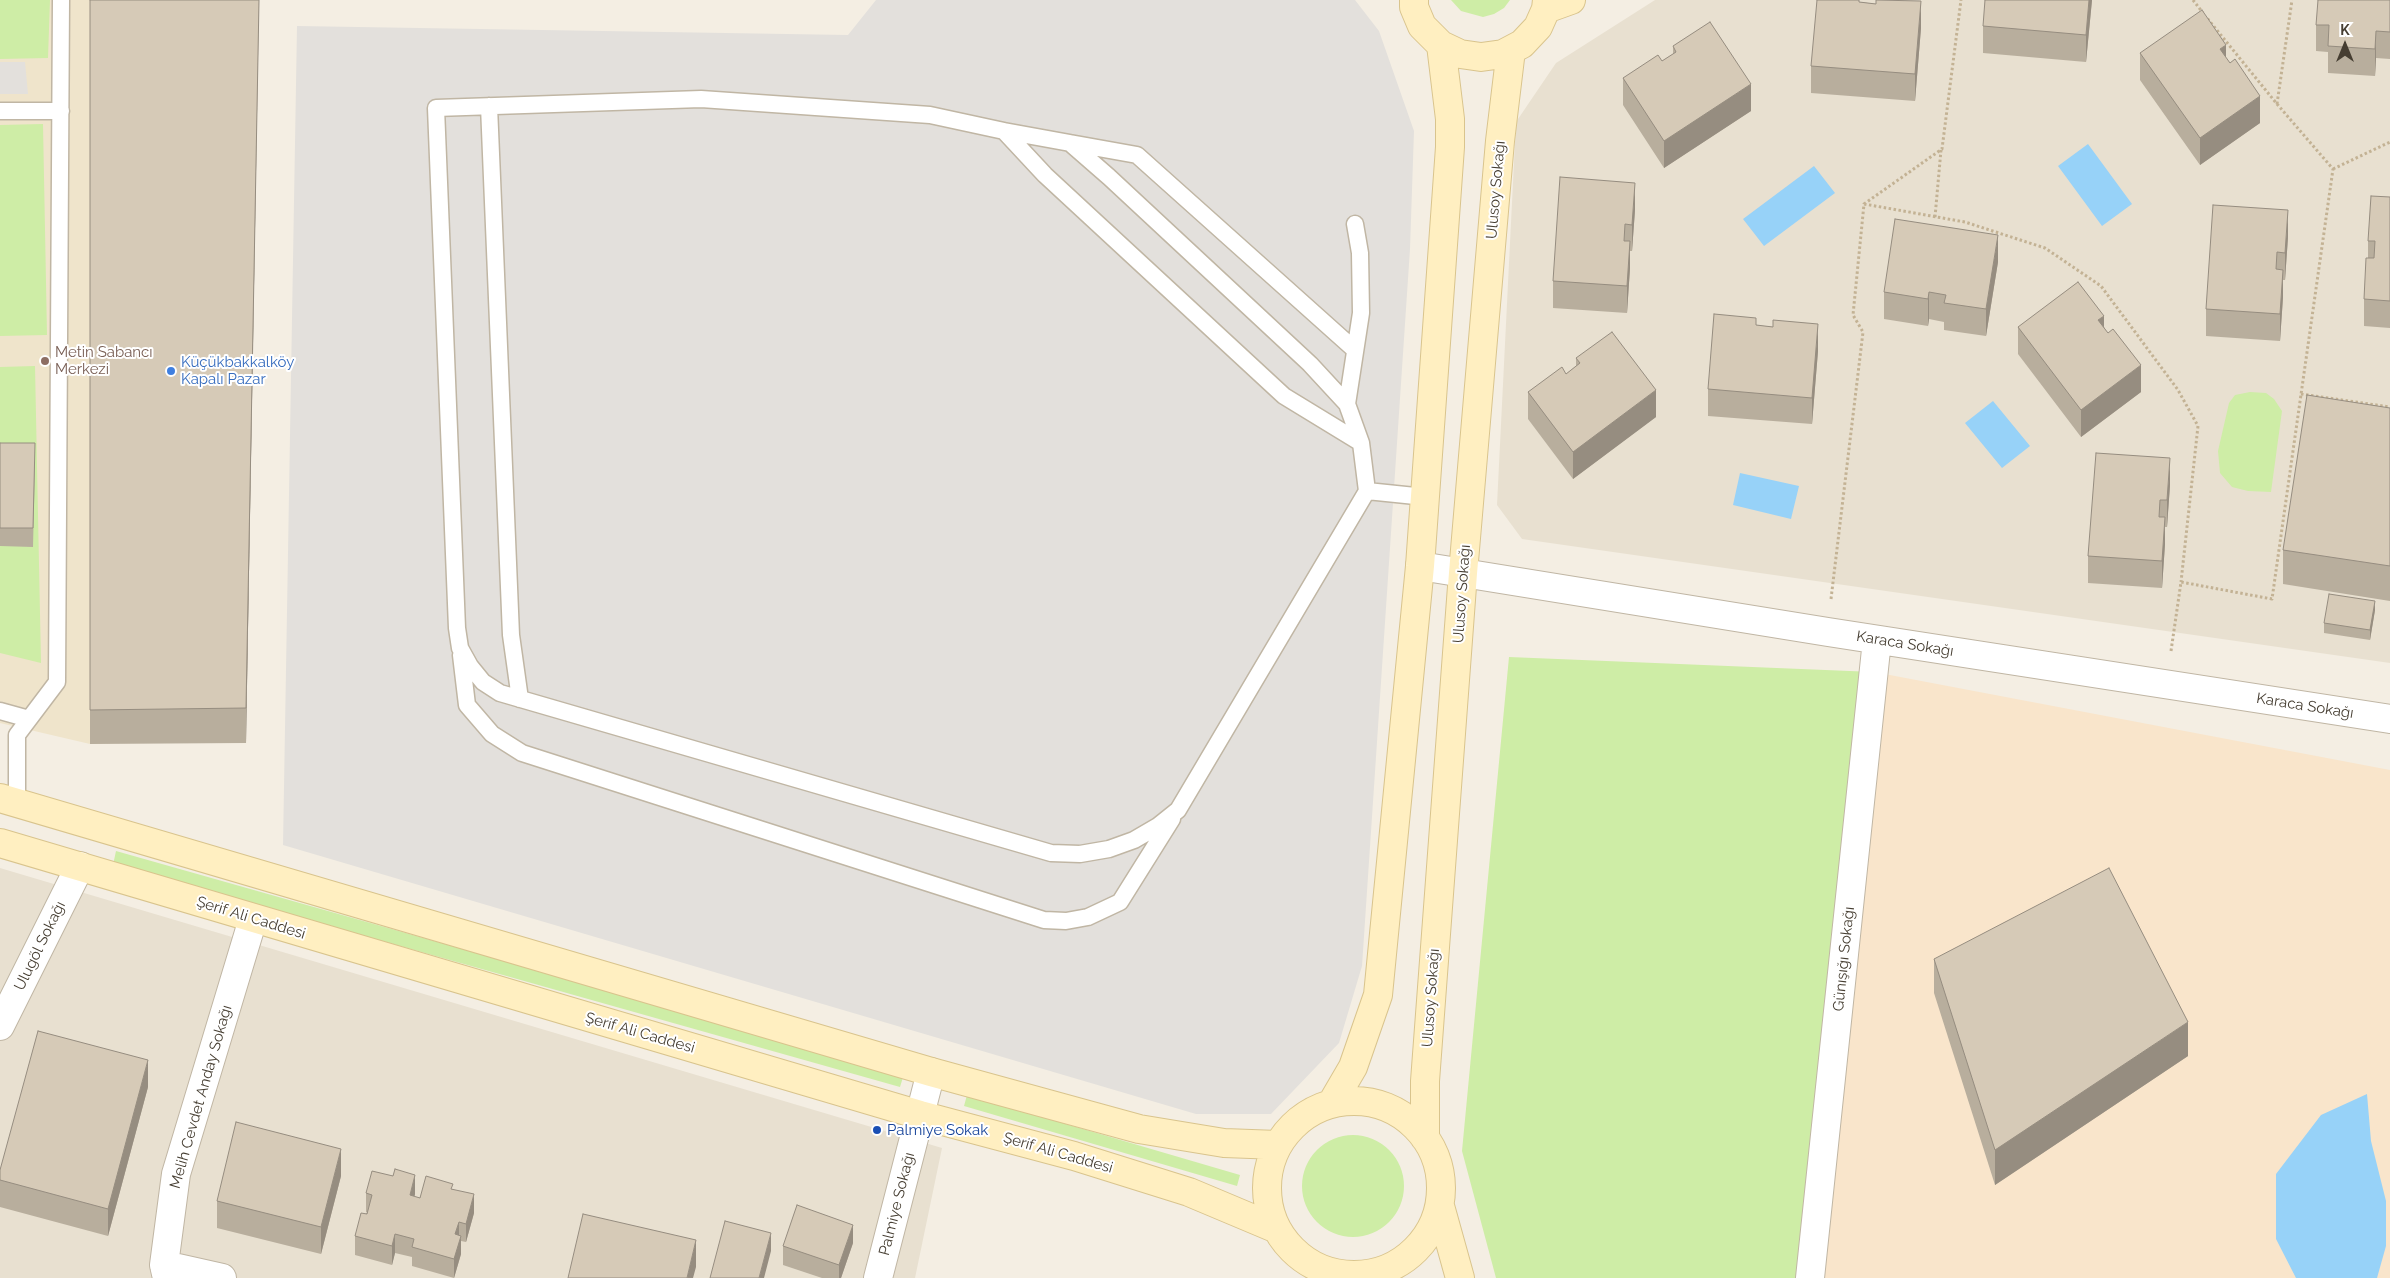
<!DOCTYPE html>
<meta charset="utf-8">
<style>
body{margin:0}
#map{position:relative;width:2390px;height:1278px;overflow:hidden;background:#f4eee3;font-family:Raleway,sans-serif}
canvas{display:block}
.north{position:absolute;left:2320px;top:20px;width:50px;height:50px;-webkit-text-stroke:4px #fff;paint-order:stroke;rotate:0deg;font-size:14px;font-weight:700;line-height:20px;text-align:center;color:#463e32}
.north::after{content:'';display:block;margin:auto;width:18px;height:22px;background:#463e32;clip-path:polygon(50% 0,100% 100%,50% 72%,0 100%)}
</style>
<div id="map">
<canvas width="2390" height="1278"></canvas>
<div class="north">K</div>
</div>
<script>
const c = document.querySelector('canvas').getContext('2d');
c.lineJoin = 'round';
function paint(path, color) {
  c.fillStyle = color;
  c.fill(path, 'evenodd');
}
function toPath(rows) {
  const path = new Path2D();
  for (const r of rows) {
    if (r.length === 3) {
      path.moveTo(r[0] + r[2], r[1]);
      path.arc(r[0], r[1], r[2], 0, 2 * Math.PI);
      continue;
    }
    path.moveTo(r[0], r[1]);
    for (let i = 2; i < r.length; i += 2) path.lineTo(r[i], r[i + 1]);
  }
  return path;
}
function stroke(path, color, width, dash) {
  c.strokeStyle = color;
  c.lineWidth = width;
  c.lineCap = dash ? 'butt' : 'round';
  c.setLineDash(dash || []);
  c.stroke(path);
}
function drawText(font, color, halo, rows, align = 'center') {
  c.font = font + ' Raleway,sans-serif';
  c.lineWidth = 4;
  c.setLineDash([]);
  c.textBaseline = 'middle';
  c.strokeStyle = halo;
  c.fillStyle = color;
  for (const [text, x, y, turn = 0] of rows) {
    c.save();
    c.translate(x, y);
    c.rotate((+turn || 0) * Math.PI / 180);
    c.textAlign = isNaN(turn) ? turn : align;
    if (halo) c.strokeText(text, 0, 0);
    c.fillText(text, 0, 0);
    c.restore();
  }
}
paint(toPath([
 [1655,0,2390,0,2390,663,1522,539,1497,505,1516,122,1556,63],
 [0,868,942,1148,915,1278,0,1278]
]), '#e8e0d0');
paint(toPath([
 [1874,672,2390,770,2390,1278,1803,1278]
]), '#f9e5cb');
paint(toPath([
 [0,0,90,0,90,744,0,723]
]), '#efe4cb');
paint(toPath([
 [0,0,50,0,48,58,0,59],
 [1451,0,1510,0,1504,8,1494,14,1483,17,1461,11],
 [43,124,47,335,0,336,0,125],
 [35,366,41,663,0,653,0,367],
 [2250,392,2266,393,2274,399,2282,411,2271,492,2248,491,2232,487,2220,473,2218,451,2229,403,2235,395],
 [1509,657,1874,672,1803,1278,1496,1278,1462,1151],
 [116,851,904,1074,900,1087,113,865],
 [967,1095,1240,1175,1237,1186,964,1106],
 [1353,1186,51]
]), '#ceeda6');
paint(toPath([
 [876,0,1355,0,1379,31,1414,131,1410,249,1362,966,1339,1043,1271,1114,1196,1114,283,845,297,26,848,35],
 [0,62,25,62,28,94,0,94]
]), '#e3e0dc');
paint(toPath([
 [2088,144,2132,204,2102,226,2058,166],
 [1814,166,1835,193,1764,246,1743,219],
 [1993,401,2030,446,2002,468,1965,423],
 [1740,473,1799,486,1791,519,1733,505],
 [2367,1094,2371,1141,2386,1201,2386,1246,2377,1278,2296,1278,2276,1239,2276,1174,2321,1115]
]), '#97d2f8');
const lane = toPath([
 [489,106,511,635,520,699],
 [0,111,61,111],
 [1004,131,1070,143,1109,177,1310,364,1347,404],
 [1070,143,1137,155,1355,350],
 [1355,224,1360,253,1361,313,1347,404,1361,443,1367,491],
 [1361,443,1284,396,1045,175,1004,131,930,115,701,99,436,108,457,628,460,648,470,666,483,682,500,693,1051,853,1080,854,1109,849,1134,840,1158,826,1178,810,1367,491,1425,497],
 [461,655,467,705,492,734,522,753,1044,920,1066,921,1088,917,1120,902,1172,819],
 [0,711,29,719],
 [17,803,17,735,57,682,61,0]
]);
const street = toPath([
 [1420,566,1828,632,2390,719],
 [0,1026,80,866],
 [164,1265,222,1278],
 [167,1278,164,1265,176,1174,253,919],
 [878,1278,931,1072],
 [1810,1278,1877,640]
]);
const secondary = toPath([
 [1414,0,1414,7,1422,26,1441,45,1460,54,1481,57,1503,54,1522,44,1538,27,1546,9,1547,0],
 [1546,9,1571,0],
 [0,798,931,1072,1139,1129,1224,1143,1278,1145],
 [0,843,920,1115,1074,1156,1189,1192,1277,1229],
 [1354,1188,87],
 [1332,1103,1353,1067,1378,995,1420,566,1450,147,1450,119,1441,45],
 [1425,1138,1425,1081,1463,573,1500,141,1511,50],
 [1440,1206,1460,1278]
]);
stroke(lane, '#c0b6a4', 19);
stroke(street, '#c0b6a4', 30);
stroke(secondary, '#d9c48d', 30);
stroke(toPath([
 [2193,0,2203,13],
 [2277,104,2292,0],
 [2333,169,2390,142],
 [1864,204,1965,222,2045,248,2101,286,2178,390,2198,426,2181,582],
 [1935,217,1941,150],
 [2301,394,2390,407],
 [1831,599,1863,332,1853,315,1864,204,1942,149,1961,0],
 [2171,651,2181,582,2272,599,2333,169,2277,104,2207,18]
]), '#c3b294', 3, [2.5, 2.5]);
stroke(lane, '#fff', 16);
stroke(street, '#fff', 28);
stroke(secondary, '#ffefc1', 28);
paint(toPath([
 [90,0,259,0,246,743,90,744],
 [2092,0,2086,62,1983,53,1983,26],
 [2390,0,2390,59,2376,58,2375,76,2328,73,2328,52,2316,51,2316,25],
 [1860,2,1876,4,1921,28,1915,101,1811,93,1811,66],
 [1673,46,1751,111,1664,168,1623,105,1623,78,1662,61,1673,54],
 [2140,53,2226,58,2230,63,2260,123,2200,165,2140,80],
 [2390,197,2390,328,2364,326,2364,299,2368,258,2368,241],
 [1635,210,1632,251,1630,251,1630,268,1627,313,1553,308,1553,281],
 [2288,237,2285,280,2283,280,2283,297,2280,341,2206,336,2206,309],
 [1998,262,1986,336,1944,330,1944,322,1929,319,1928,326,1884,319,1884,292],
 [1756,325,1773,327,1818,351,1812,424,1708,416,1708,389],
 [2018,327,2104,327,2141,392,2081,437,2018,354],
 [1576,358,1656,417,1573,479,1528,419,1528,392,1566,374,1576,366],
 [2390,408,2390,601,2283,584,2283,550],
 [0,443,35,462,33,547,0,546],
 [2170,485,2167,527,2165,527,2165,544,2162,588,2088,583,2088,556],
 [2375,610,2370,640,2324,633,2324,623],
 [1934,959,2188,1056,1995,1185,1934,993],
 [148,1087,108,1236,0,1207,0,1170],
 [341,1176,321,1254,217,1228,217,1201],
 [453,1189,474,1213,466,1242,461,1241,461,1254,454,1278,412,1266,412,1257,395,1253,392,1265,355,1255,355,1236,367,1212,366,1212,366,1193,415,1194,414,1197,420,1198],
 [853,1243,841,1278,822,1278,783,1265,783,1246]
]), '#b8ae9d');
paint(toPath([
 [259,0,246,743,246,708],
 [2089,0,2092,0,2086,62,2086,35],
 [1921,1,1921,28,1915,101,1915,74],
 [2376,31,2376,58,2375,76,2375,49],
 [2226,45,2226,72,2220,49],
 [1751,84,1751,111,1664,168,1664,141],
 [2260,96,2260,123,2200,165,2200,138],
 [1635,183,1635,210,1632,251,1632,225],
 [2288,210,2288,237,2285,280,2285,253],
 [1998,235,1998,262,1986,336,1986,309],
 [1630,241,1630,268,1627,313,1627,286],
 [2283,270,2283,297,2280,341,2280,314],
 [1929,292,1929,319,1928,326,1928,299],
 [2104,316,2104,342,2098,320],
 [1818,324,1818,351,1812,424,1812,398],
 [2141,365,2141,392,2081,437,2081,410],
 [1656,390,1656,417,1573,479,1573,452],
 [2170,458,2170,485,2167,527,2167,500],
 [2165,517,2165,544,2162,588,2162,561],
 [2375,601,2375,610,2370,640,2370,630],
 [2188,1022,2188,1056,1995,1185,1995,1150],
 [148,1060,148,1087,108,1236,108,1209],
 [341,1149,341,1176,321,1254,321,1227],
 [415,1175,415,1194,410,1214,410,1195],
 [474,1194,474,1213,466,1242,466,1224],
 [459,1222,459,1240,455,1234],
 [853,1225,853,1243,841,1278,839,1278,839,1265],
 [771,1233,771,1251,764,1278,759,1278],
 [395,1234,395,1253,392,1265,392,1246],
 [461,1236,461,1254,454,1278,454,1259],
 [696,1240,696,1267,693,1278,687,1278]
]), '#968d80');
const building = toPath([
 [90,0,259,0,246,708,90,710,90,0],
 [1817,0,1859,0,1859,2,1876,4,1876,0,1921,1,1915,74,1811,66,1817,0],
 [1985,0,2089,0,2086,35,1983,26,1985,0],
 [2318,0,2390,0,2390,32,2376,31,2375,49,2328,46,2329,25,2316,25,2318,0],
 [2202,10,2226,45,2220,49,2230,63,2235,59,2260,96,2200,138,2140,53,2202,10],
 [1710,22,1751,84,1664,141,1623,78,1658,55,1662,61,1676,52,1673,46,1710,22],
 [1560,177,1635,183,1632,225,1625,224,1624,241,1630,241,1627,286,1553,281,1560,177],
 [2371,196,2390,197,2390,301,2364,299,2366,258,2374,258,2375,241,2368,241,2371,196],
 [2213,205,2288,210,2285,253,2277,252,2276,269,2283,270,2280,314,2206,309,2213,205],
 [1895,219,1998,235,1986,309,1944,303,1946,295,1929,292,1928,299,1884,292,1895,219],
 [2078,282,2104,316,2098,320,2108,333,2113,329,2141,365,2081,410,2018,327,2078,282],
 [1714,314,1756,318,1756,325,1773,327,1773,320,1818,324,1812,398,1708,389,1714,314],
 [1612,332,1656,390,1573,452,1528,392,1562,367,1566,374,1580,363,1576,358,1612,332],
 [2307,395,2390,408,2390,566,2283,550,2307,395],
 [0,443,35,443,33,528,0,528,0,443],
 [2096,453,2170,458,2167,500,2160,500,2159,517,2165,517,2162,561,2088,556,2096,453],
 [2329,594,2375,601,2370,630,2324,623,2329,594],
 [2109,868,2188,1022,1995,1150,1934,959,2109,868],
 [38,1031,148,1060,108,1209,0,1180,0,1170,38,1031],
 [236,1122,341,1149,321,1227,217,1201,236,1122],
 [395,1169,415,1175,410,1195,420,1198,426,1176,453,1184,451,1189,474,1194,466,1224,459,1222,455,1234,461,1236,454,1259,412,1247,414,1239,395,1234,392,1246,355,1236,361,1213,367,1214,372,1195,366,1193,372,1171,393,1176,395,1169],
 [797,1205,853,1225,839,1265,783,1246,797,1205],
 [583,1214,696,1240,687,1278,568,1278,583,1214],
 [725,1221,771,1233,759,1278,710,1278,725,1221]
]);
paint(building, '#d6cab7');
stroke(building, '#968d80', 1);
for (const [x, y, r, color] of [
 [45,361,5,"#8d6e63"],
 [171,371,5,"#3f7fe0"],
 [877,1130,5,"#1a4fb4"]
]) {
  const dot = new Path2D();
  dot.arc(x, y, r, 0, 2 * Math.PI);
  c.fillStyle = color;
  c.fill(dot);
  stroke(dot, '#fff', 2);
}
drawText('15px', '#463e32', '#fff', [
 ["Ulusoy Sokağı",1496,190,-85],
 ["Ulusoy Sokağı",1462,594,-86],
 ["Karaca Sokağı",1905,644,9],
 ["Karaca Sokağı",2305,706,9],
 ["Şerif Ali Caddesi",251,918,17],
 ["Ulugöl Sokağı",40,946,-64],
 ["Günışığı Sokağı",1844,959,-84],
 ["Ulusoy Sokağı",1431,998,-86],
 ["Şerif Ali Caddesi",640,1033,16],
 ["Melih Cevdet Anday Sokağı",201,1097,-74],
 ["Şerif Ali Caddesi",1058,1153,16],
 ["Palmiye Sokağı",897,1204,-76]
]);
drawText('15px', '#785e54', '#fff', [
 ["Metin Sabancı",55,352],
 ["Merkezi",55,369]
], 'left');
drawText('15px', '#366cbe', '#fff', [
 ["Küçükbakkalköy",181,362],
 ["Kapalı Pazar",181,379]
], 'left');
drawText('15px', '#164399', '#fff', [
 ["Palmiye Sokak",887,1130]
], 'left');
</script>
